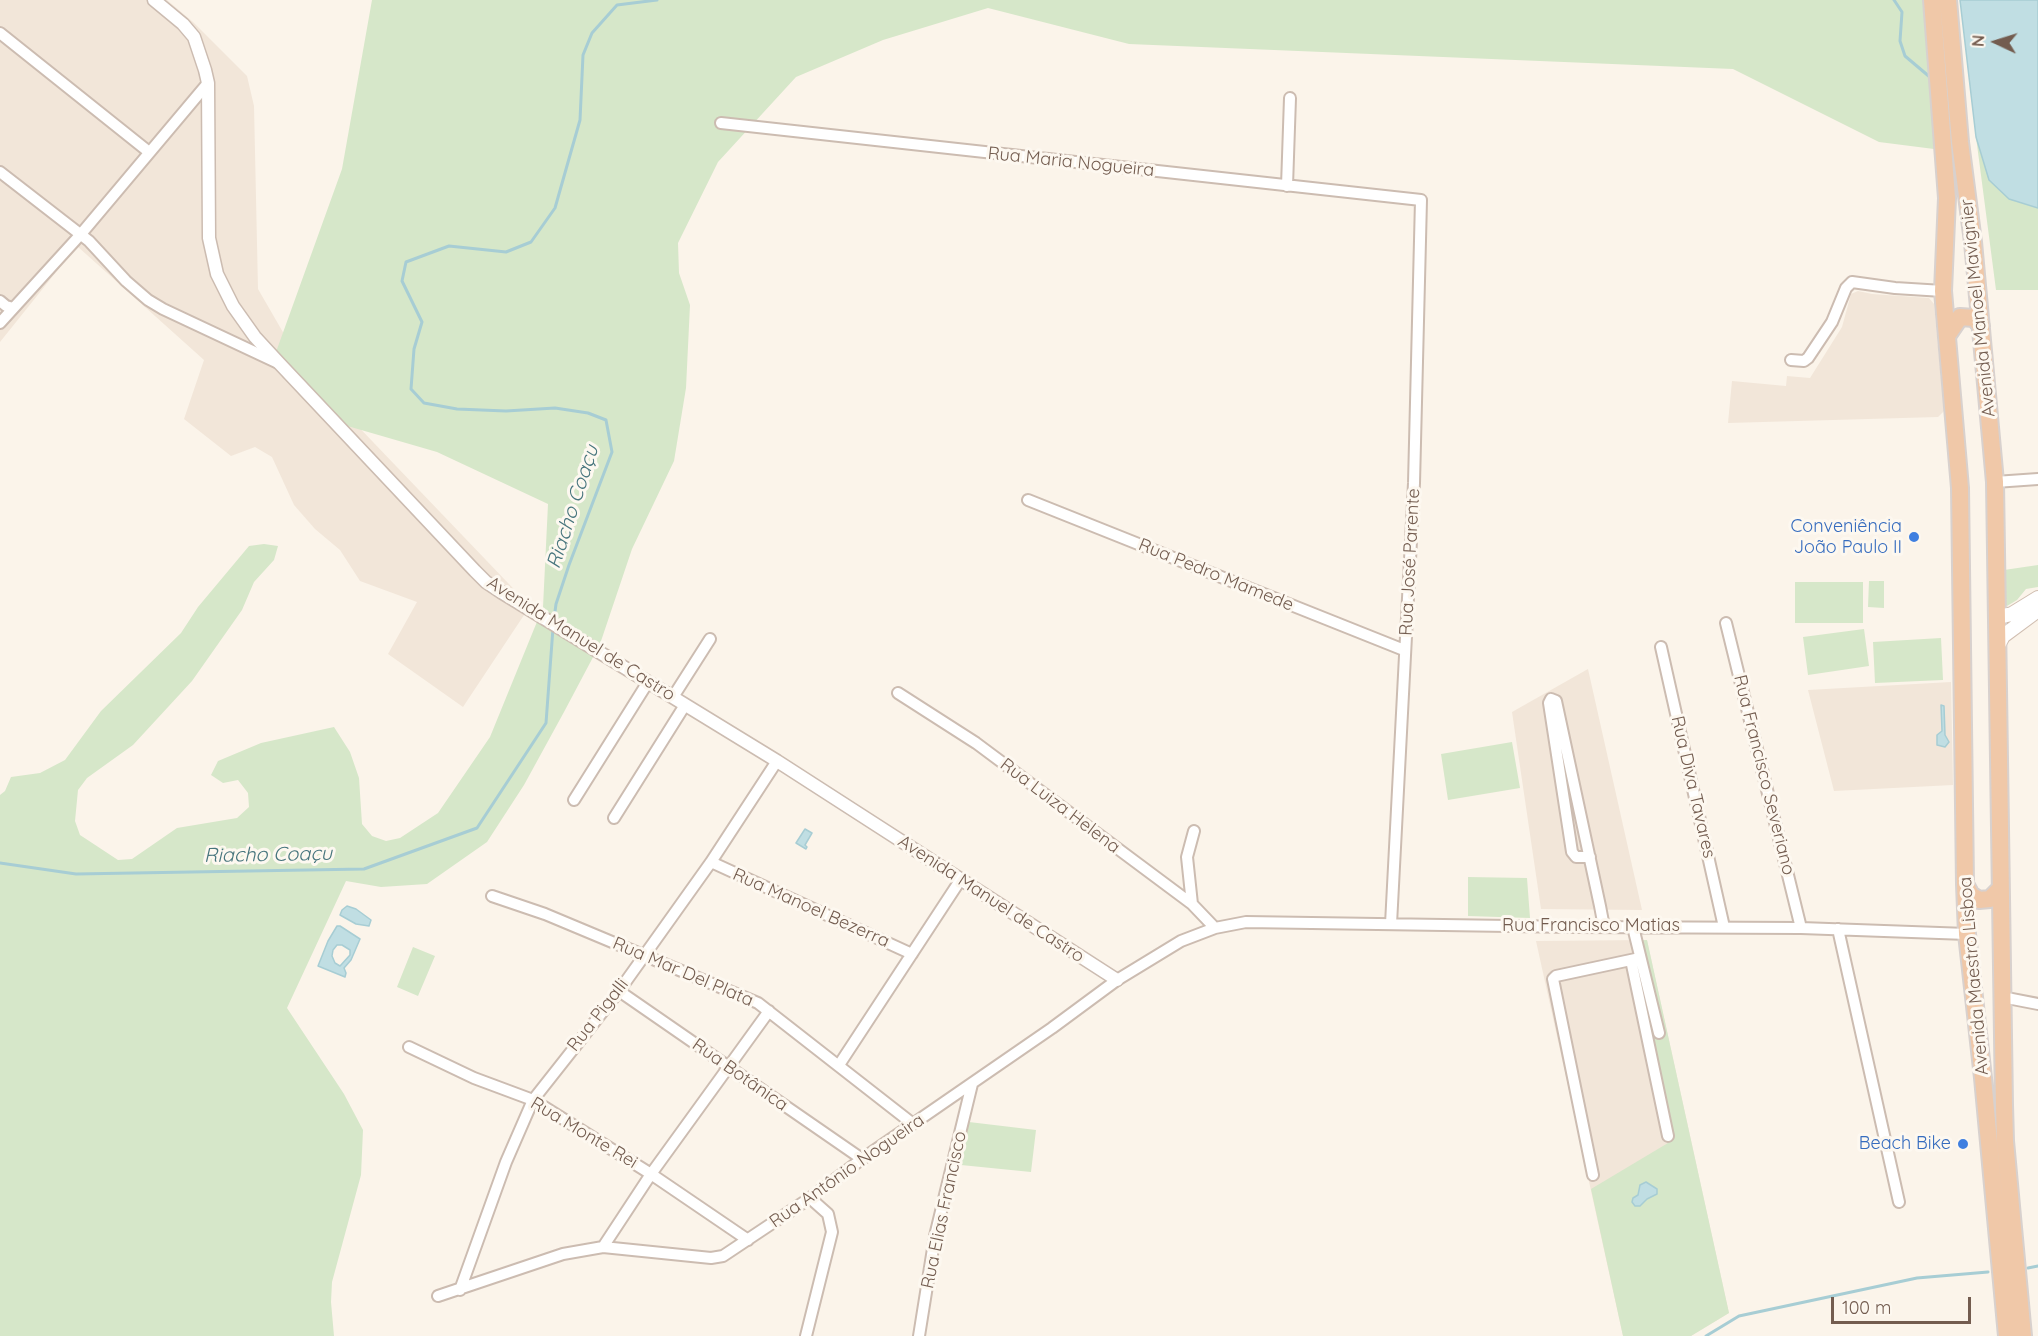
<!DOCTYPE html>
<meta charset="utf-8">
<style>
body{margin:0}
#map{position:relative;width:2038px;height:1336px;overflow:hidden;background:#fbf4ea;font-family:Quicksand,sans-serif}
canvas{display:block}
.north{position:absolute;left:1966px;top:12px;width:60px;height:60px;-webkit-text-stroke:4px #fdf8f0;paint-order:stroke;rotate:274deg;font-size:16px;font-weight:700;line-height:24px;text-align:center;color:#735c4f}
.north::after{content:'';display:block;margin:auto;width:21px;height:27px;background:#735c4f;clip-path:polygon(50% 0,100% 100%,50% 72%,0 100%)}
.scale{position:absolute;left:1831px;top:1297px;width:140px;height:27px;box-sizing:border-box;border:3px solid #735c4f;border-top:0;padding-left:8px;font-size:18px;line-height:21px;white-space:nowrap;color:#735c4f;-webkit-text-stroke:4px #fdf8f0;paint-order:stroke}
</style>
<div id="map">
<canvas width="2038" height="1336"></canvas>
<div class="north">N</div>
<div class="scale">100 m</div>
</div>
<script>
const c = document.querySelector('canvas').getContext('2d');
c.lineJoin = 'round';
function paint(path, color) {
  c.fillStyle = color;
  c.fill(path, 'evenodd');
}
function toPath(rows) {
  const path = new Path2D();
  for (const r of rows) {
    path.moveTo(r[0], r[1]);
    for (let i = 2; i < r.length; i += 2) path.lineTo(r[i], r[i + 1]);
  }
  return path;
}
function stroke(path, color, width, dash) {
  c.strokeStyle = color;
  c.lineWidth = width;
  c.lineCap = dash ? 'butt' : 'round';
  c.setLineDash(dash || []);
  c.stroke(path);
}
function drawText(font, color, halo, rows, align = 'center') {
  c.font = font + ' Quicksand,sans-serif';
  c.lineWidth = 6;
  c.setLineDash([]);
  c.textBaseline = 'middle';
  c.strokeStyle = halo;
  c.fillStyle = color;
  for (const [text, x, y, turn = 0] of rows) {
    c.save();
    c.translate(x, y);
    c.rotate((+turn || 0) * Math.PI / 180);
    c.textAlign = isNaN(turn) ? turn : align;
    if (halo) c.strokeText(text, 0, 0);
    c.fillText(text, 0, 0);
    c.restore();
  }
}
paint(toPath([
 [0,0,167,0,193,22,247,76,254,106,258,289,306,372,530,606,463,707,388,654,417,602,360,581,340,550,315,529,294,505,272,457,255,447,231,456,184,419,204,360,77,246,0,342],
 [1858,291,1872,294,1929,298,1934,304,1944,411,1938,417,1728,423,1732,381,1786,386,1787,376,1810,378,1842,327,1851,294],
 [1588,669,1642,910,1541,909,1512,712],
 [1951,682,1953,785,1834,791,1808,690],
 [1647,940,1729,1313,1691,1336,1623,1336,1536,941]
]), '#f2e6d9');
paint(toPath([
 [372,0,1923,0,1934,149,1879,142,1733,69,1129,44,988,8,883,40,796,77,718,162,678,243,679,273,690,305,686,388,674,461,632,549,600,644,564,712,524,785,487,842,427,884,381,887,346,881,287,1008,344,1094,363,1130,361,1175,332,1282,331,1302,334,1336,0,1336,0,795,5,791,11,777,40,773,65,760,101,711,181,633,198,607,249,546,264,544,278,546,274,560,254,582,242,610,192,681,133,745,87,778,78,790,75,821,80,835,118,860,132,859,177,828,237,818,249,807,248,793,238,780,223,783,211,775,218,761,261,743,334,727,350,752,359,778,362,824,372,836,386,841,400,838,438,813,490,737,543,607,548,504,437,452,344,425,276,352,342,169],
 [1976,137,1989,180,2009,199,2038,208,2038,290,1996,290],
 [2038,565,2038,587,2026,589,2017,600,2007,606,2003,601,2004,570],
 [1869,581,1884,581,1884,608,1868,607],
 [1795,582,1863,582,1863,623,1795,623],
 [1864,629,1869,666,1808,675,1803,637],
 [1941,638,1943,680,1875,683,1873,642],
 [1512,742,1520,788,1448,800,1441,754],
 [1468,877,1527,878,1530,918,1468,916],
 [1647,940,1729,1313,1691,1336,1623,1336,1591,1189,1673,1140,1630,941],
 [413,947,435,956,418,996,397,987],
 [969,1122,1036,1130,1031,1172,961,1165]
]), '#d6e7c9');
const water = toPath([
 [1960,0,2038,0,2038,208,2009,199,1989,180,1976,137,1960,0],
 [1941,705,1944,706,1945,735,1949,742,1945,747,1937,745,1937,735,1942,731,1941,705],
 [805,829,812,833,805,845,807,847,806,849,796,843,805,829],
 [347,906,356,909,371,920,369,926,356,924,340,915,342,910,347,906],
 [337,926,340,926,360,939,351,960,344,968,346,973,345,977,318,966,328,941,337,926],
 [337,945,342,945,350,950,350,955,340,966,335,963,332,956,333,950,337,945],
 [1646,1182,1657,1189,1657,1194,1647,1199,1640,1206,1635,1206,1632,1202,1633,1198,1638,1195,1640,1185,1646,1182]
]);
paint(water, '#c0dee3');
stroke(water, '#a7cdd4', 1.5);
stroke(toPath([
 [1894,0,1902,12,1900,41,1905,56,1931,78],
 [554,619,556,604,569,565,612,452,606,420,588,413,555,408,506,411,457,409,424,403,411,389,414,349,422,322,402,281,406,262,449,246,506,252,531,242,555,208,580,120,583,55,592,33,617,5,657,0],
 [0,863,76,874,364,869,477,828,546,723,553,628],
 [2028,1268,2038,1266],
 [1706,1336,1739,1316,1917,1278,1988,1272]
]), '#a7cdd4', 3);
const minor = toPath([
 [0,33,149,152],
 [721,123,1421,200,1414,483,1391,924],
 [0,172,89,241,126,281,148,300,163,309,278,363],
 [1287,186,1290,98],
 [0,301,6,306,13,308],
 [0,323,81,234,208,83],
 [1791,360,1804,361,1808,358,1832,322,1846,288,1852,282,1895,288,1943,291],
 [1995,482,2038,479],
 [1028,500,1404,650],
 [1726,623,1801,928],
 [1661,647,1724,927],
 [898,693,976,743,1192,904,1215,928],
 [673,697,710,639],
 [574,800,648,682],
 [614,818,685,705],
 [1590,857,1576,857,1572,852,1549,703,1551,699,1556,701,1600,906,1604,927],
 [711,862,912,954],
 [492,896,545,914,758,1003,913,1124],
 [1192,904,1187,857,1194,831],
 [1633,927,1659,1033],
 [1838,929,1899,1202],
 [1631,960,1668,1136],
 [619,991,862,1159],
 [2002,997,2038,1004],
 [409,1047,474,1078,533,1100,651,1174,748,1240],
 [839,1065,961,879],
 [1593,1175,1553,979,1556,976,1640,958],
 [603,1247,651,1174,769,1011],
 [460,1290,506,1162,533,1100,619,991,711,862,777,761],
 [438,1296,563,1254,603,1247,711,1258,723,1256,810,1198,862,1159,1052,1028,1117,980,1181,941,1215,928,1246,922,1575,927,1801,928,1967,934],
 [806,1336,832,1232,828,1214,810,1198],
 [919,1336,935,1236,972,1084]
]);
const tertiary = toPath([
 [154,0,183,24,194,37,205,70,208,83,209,238,217,274,233,306,255,337,279,363,475,571,486,582,501,592,777,761,1117,980]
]);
const secondary = toPath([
 [1998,617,2012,614,2038,598],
 [1998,645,2003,636,2038,610]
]);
const trunk = toPath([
 [1932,0,1947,198,1943,291,1960,488,1965,884,1967,934,1983,1078,2007,1336],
 [1948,0,1960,142,1973,242,1995,482,2004,1105,2005,1141,2023,1336],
 [1947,336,1960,317,1974,318,1981,326],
 [1965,884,1971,895,1979,900,1990,899,2000,889]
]);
stroke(minor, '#ccbcb1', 14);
stroke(tertiary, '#ccbcb1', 15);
stroke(secondary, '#d0beb1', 16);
stroke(trunk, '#d8d1ce', 20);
stroke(minor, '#fff', 10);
stroke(tertiary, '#fff', 12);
stroke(secondary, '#fff', 14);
stroke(trunk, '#f0c8a8', 16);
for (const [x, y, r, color] of [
 [1914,537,6,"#3f7fe0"],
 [1963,1144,6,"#3f7fe0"]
]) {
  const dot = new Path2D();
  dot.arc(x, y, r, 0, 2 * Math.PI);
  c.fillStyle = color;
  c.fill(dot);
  stroke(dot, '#fdf8f0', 2);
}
drawText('18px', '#735c4f', '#fdf8f0', [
 ["Rua Maria Nogueira",1071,162,6],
 ["Avenida Manoel Mavignier",1978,308,-96],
 ["Rua José Parente",1410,562,-87],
 ["Rua Pedro Mamede",1216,575,22],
 ["Avenida Manuel de Castro",581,639,32],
 ["Rua Francisco Severiano",1764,775,76],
 ["Rua Diva Tavares",1693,787,77],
 ["Rua Luiza Helena",1060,806,37],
 ["Avenida Manuel de Castro",991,899,33],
 ["Rua Manoel Bezerra",811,908,24],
 ["Rua Francisco Matias",1591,926],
 ["Rua Mar Del Plata",683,972,23],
 ["Avenida Maestro Lisboa",1974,976,-95],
 ["Rua Pigalli",598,1015,-52],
 ["Rua Botânica",740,1075,35],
 ["Rua Monte Rei",584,1133,31],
 ["Rua Antônio Nogueira",847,1171,-35],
 ["Rua Elias Francisco",944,1210,-78]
]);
drawText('18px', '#366cbe', '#fdf8f0', [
 ["Conveniência",1902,527],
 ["João Paulo II",1902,548],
 ["Beach Bike",1951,1144]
], 'right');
drawText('italic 20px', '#47757d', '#fdf8f0', [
 ["Riacho Coaçu",573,507,-72],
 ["Riacho Coaçu",268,855,-1]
]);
</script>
